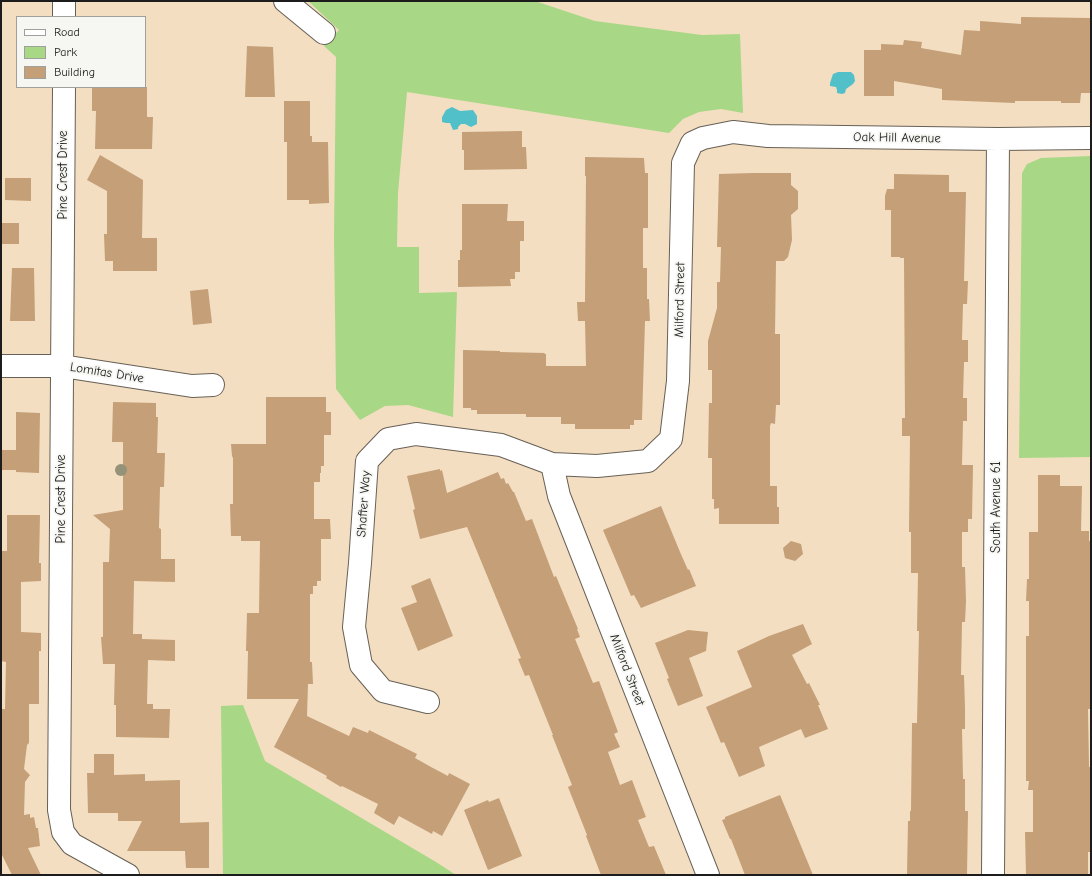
<!DOCTYPE html>
<style>
body{margin:0}
#map{position:relative;width:1092px;height:876px;overflow:hidden;background:#f3dec2;font-family:"Comic Neue",sans-serif}
canvas{display:block}
.frame{position:absolute;inset:0;border:2px solid #1c1c1c;pointer-events:none}
.legend{position:absolute;left:16px;top:16px;width:130px;height:72px;box-sizing:border-box;background:#f6f6f2;border:1px solid #9f9f9c;margin:0;padding:5px 7px;list-style:none;font-size:12px;color:#1c1c1c}
.legend li{display:flex;align-items:center;gap:8px;height:20px}
.legend b{width:20px;border:1px solid #9f9f9c}
</style>
<div id="map">
<canvas width="1092" height="876"></canvas>
<div class="frame"></div>
<ul class="legend">
<li><b style="height:5px;background:#fff"></b>Road</li>
<li><b style="height:11px;background:#a8d886"></b>Park</li>
<li><b style="height:11px;background:#c49f77"></b>Building</li>
</ul>
</div>
<script>
const c = document.querySelector('canvas').getContext('2d');
c.lineJoin = 'round';
function paint(path, color) {
  c.fillStyle = color;
  c.fill(path, 'evenodd');
}
function toPath(rows) {
  const path = new Path2D();
  for (const r of rows) {
    path.moveTo(r[0], r[1]);
    for (let i = 2; i < r.length; i += 2) path.lineTo(r[i], r[i + 1]);
  }
  return path;
}
function stroke(path, color, width, dash) {
  c.strokeStyle = color;
  c.lineWidth = width;
  c.lineCap = dash ? 'butt' : 'round';
  c.setLineDash(dash || []);
  c.stroke(path);
}
function drawText(font, color, halo, rows, align = 'center') {
  c.font = font + ' "Comic Neue",sans-serif';
  c.lineWidth = 3.5;
  c.setLineDash([]);
  c.textBaseline = 'middle';
  c.strokeStyle = halo;
  c.fillStyle = color;
  for (const [text, x, y, turn = 0] of rows) {
    c.save();
    c.translate(x, y);
    c.rotate((+turn || 0) * Math.PI / 180);
    c.textAlign = isNaN(turn) ? turn : align;
    if (halo) c.strokeText(text, 0, 0);
    c.fillText(text, 0, 0);
    c.restore();
  }
}
paint(toPath([
 [308,1,535,1,595,21,702,35,740,34,743,113,721,109,699,112,683,119,669,133,407,92,398,193,397,247,419,247,419,293,457,292,453,417,408,405,385,406,360,420,336,389,334,237,336,57,324,46,339,30],
 [1091,156,1091,457,1019,458,1022,173,1027,164,1041,158],
 [243,705,265,761,436,862,456,875,223,875,221,706]
]), '#a8d886');
paint(toPath([
 [838,72,851,72,854,75,855,81,853,84,846,89,845,93,842,94,837,93,837,90,836,87,830,86,830,83,833,74],
 [452,107,460,111,473,110,477,116,477,124,471,127,465,124,461,124,458,127,458,129,453,130,450,123,446,123,442,122,442,117,446,110]
]), '#52c0c8');
paint(toPath([
 [1021,17,1090,18,1090,93,1081,93,1080,103,1061,103,1061,101,1015,101,1015,103,942,100,942,89,894,81,894,96,864,96,864,50,881,50,881,44,903,45,904,40,922,42,921,48,961,55,964,30,980,31,980,21,1021,24],
 [247,46,273,47,275,97,245,97],
 [92,87,147,87,147,117,153,117,152,149,95,149,96,111,92,111],
 [284,101,310,101,310,136,312,136,312,142,328,142,329,203,309,204,309,200,287,200,287,142,284,142],
 [522,131,522,147,526,147,527,169,464,170,464,150,462,150,462,132],
 [100,155,143,180,142,238,157,238,157,271,113,271,113,261,105,261,104,234,107,234,107,191,87,180],
 [585,157,644,158,645,173,648,173,648,228,643,228,643,268,647,268,647,299,649,299,650,321,645,321,642,420,634,420,634,425,630,425,630,429,575,429,575,424,561,424,561,417,526,417,526,414,477,414,477,410,471,410,471,408,463,408,463,350,500,351,500,352,545,353,544,354,546,354,546,366,586,366,585,321,578,321,577,302,585,302,586,176,585,176],
 [753,173,791,173,791,185,798,191,798,209,791,215,792,240,788,257,784,261,776,261,775,334,780,334,780,405,776,405,775,424,771,423,770,426,770,486,777,486,777,507,779,507,779,524,719,524,719,508,714,509,714,499,712,499,712,458,708,458,709,403,712,403,712,370,708,370,708,341,717,308,717,282,720,282,721,247,717,247,719,174],
 [894,174,949,175,949,192,966,192,964,281,968,281,967,304,963,304,962,340,968,340,968,362,964,362,963,398,967,398,967,421,963,421,962,465,973,465,972,519,968,519,968,532,962,532,962,567,965,567,966,601,965,622,962,622,961,675,964,675,965,708,965,729,962,729,963,779,965,779,965,811,968,811,967,875,907,875,908,821,910,821,910,811,911,811,912,723,917,723,919,631,917,631,918,573,911,573,911,532,909,532,910,436,902,436,902,418,905,418,904,258,900,258,900,257,891,257,891,210,885,210,885,196,887,189,894,189],
 [5,178,31,178,31,201,5,200],
 [462,204,508,204,507,221,524,221,524,241,520,241,520,272,515,272,515,279,510,279,511,286,458,287,458,260,460,260,460,250,462,250],
 [1,223,19,223,19,244,1,244],
 [12,268,34,268,35,321,10,321],
 [208,289,212,323,193,325,190,291],
 [266,397,326,397,326,412,331,412,331,435,324,435,324,466,321,466,321,473,320,473,320,482,314,482,314,519,330,519,331,539,321,539,321,581,317,581,317,586,313,586,313,594,310,594,310,662,312,662,313,684,308,684,307,716,349,736,353,727,368,733,369,730,417,754,415,758,431,767,448,776,449,773,470,784,442,836,433,831,432,834,399,816,394,825,374,813,378,804,342,786,341,787,326,778,327,776,274,747,299,699,247,699,248,651,246,651,247,613,259,613,260,541,241,541,241,536,231,536,230,504,233,504,233,458,232,456,231,444,266,444],
 [113,402,156,403,156,417,158,417,157,453,165,453,164,487,160,487,159,528,161,529,161,559,175,559,175,582,134,581,133,634,142,634,142,639,175,640,175,661,148,660,147,704,153,704,153,709,170,709,169,738,116,737,116,705,114,705,115,664,103,664,101,637,103,637,103,562,109,562,110,529,93,515,123,510,123,442,112,442],
 [16,412,40,413,39,473,16,472,16,470,1,470,1,450,16,450],
 [440,469,440,471,442,470,447,493,498,472,501,479,504,478,506,484,508,483,513,492,514,492,526,521,532,519,554,577,556,576,578,629,577,629,580,637,575,639,593,683,599,681,618,732,614,734,620,747,608,752,620,785,632,780,646,817,638,820,649,847,654,846,666,875,601,875,586,836,587,835,568,787,572,785,552,735,553,735,529,675,525,676,518,659,521,658,467,527,420,539,413,510,415,509,407,476],
 [1038,475,1060,475,1060,486,1082,486,1081,531,1089,531,1089,541,1091,541,1091,709,1088,709,1089,767,1091,767,1091,852,1088,852,1088,875,1026,875,1025,832,1033,832,1033,790,1028,790,1029,781,1026,781,1026,636,1029,636,1029,601,1026,601,1027,579,1029,579,1029,532,1038,532],
 [661,506,680,552,688,570,689,569,696,586,641,608,634,595,631,596,603,530],
 [7,515,40,515,39,563,41,563,41,581,21,582,21,632,41,633,41,651,39,651,39,704,29,704,29,743,27,745,24,769,30,775,25,782,24,815,30,814,30,818,34,817,36,828,38,828,40,846,28,848,41,875,12,875,1,853,1,715,2,715,2,709,5,709,6,662,1,661,1,551,7,551],
 [791,541,801,544,803,554,795,561,785,558,783,548],
 [430,578,453,636,418,651,401,608,417,602,411,586],
 [803,624,812,644,792,655,807,684,809,683,820,705,818,705,828,729,805,738,801,729,759,747,765,766,739,777,724,742,721,743,706,707,752,687,737,651,769,636],
 [688,630,708,632,706,651,689,658,703,696,678,706,667,679,669,678,655,643],
 [94,754,114,754,114,775,145,774,145,781,180,780,180,823,209,822,209,868,186,868,185,851,127,851,142,821,118,821,118,813,88,813,87,773,94,773],
 [780,795,813,875,745,875,731,839,730,839,722,820,725,819,725,817],
 [499,798,522,856,488,870,464,810,488,800,489,802]
]), '#c49f77');
const minor = toPath([
 [285,1,324,33],
 [64,17,64,1],
 [64,87,59,810,63,832,72,844,128,875],
 [1,366,62,366,192,386,213,385],
 [552,464,559,496,708,875],
 [428,702,383,691,361,665,354,627,360,563,367,461,388,439,416,434,501,445,552,464,597,466,648,461,671,439,678,381,683,163,692,143,703,138,733,132,768,136,998,139,1091,138],
 [993,875,998,139]
]);
stroke(minor, '#676056', 24);
stroke(minor, '#fff', 22);
c.fillStyle = '#949278';
for (const [x, y] of [
 [121,470]
]) {
  c.beginPath();
  c.arc(x, y, 6, 0, 2 * Math.PI);
  c.fill();
}
drawText('13px', '#1c1c1c', '#f6f6f2', [
 ["Oak Hill Avenue",897,138,1],
 ["Pine Crest Drive",63,175,-90],
 ["Milford Street",680,300,-89],
 ["Lomitas Drive",107,373,9],
 ["Pine Crest Drive",61,499,-90],
 ["Shafter Way",364,504,-86],
 ["South Avenue 61",996,507,-90],
 ["Milford Street",627,670,69]
]);
</script>
